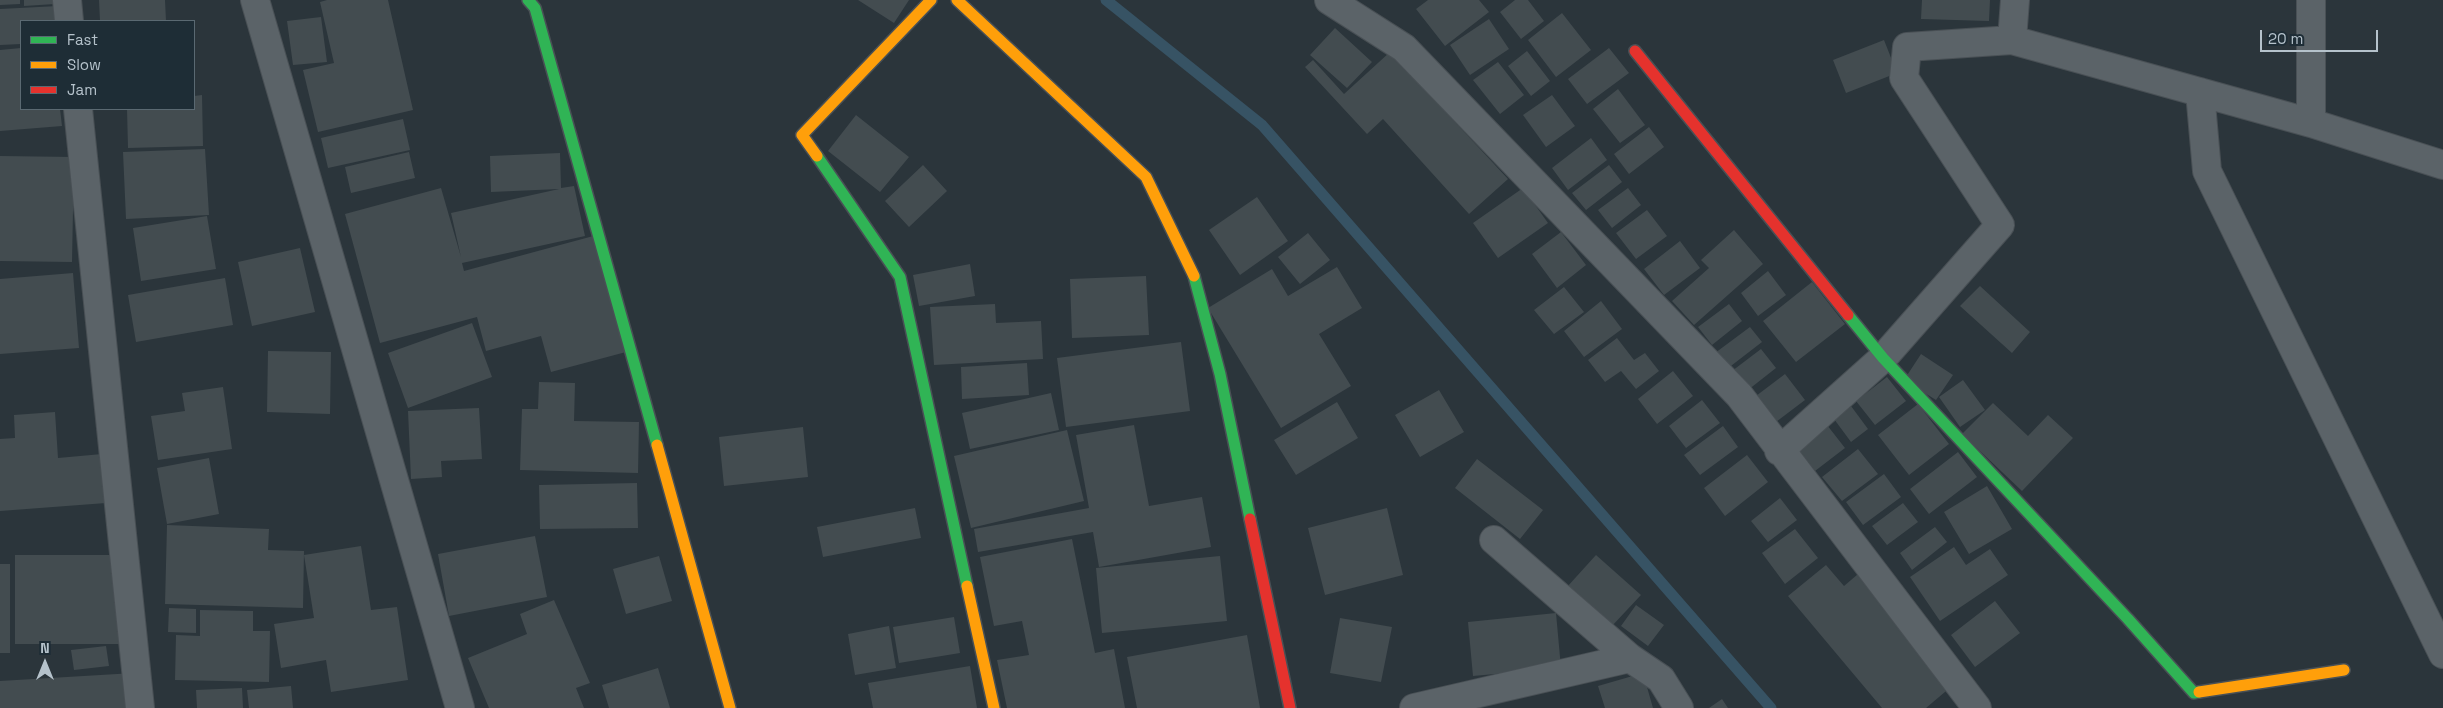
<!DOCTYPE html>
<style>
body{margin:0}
#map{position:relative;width:2443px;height:708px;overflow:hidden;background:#2b353b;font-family:"Space Grotesk",sans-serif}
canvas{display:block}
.legend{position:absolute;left:20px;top:20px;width:175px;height:90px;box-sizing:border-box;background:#1e2d36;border:1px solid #5a6972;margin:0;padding:6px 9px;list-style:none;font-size:15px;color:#b5c2cb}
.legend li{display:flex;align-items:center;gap:10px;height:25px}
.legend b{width:25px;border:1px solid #5a6972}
.north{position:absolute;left:20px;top:638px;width:50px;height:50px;-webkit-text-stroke:4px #1e2d36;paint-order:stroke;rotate:0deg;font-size:14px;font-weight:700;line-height:20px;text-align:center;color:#b5c2cb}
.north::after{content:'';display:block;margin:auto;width:18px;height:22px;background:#b5c2cb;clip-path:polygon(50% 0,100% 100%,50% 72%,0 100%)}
.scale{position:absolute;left:2260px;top:30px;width:118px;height:22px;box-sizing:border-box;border:2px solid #b5c2cb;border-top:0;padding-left:6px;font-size:15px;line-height:18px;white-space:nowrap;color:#b5c2cb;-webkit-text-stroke:4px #1e2d36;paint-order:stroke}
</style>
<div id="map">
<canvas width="2443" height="708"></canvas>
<ul class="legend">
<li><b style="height:6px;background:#30b455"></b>Fast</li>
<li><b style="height:6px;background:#ff9f0a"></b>Slow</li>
<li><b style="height:6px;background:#e5322d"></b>Jam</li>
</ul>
<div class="north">N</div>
<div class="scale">20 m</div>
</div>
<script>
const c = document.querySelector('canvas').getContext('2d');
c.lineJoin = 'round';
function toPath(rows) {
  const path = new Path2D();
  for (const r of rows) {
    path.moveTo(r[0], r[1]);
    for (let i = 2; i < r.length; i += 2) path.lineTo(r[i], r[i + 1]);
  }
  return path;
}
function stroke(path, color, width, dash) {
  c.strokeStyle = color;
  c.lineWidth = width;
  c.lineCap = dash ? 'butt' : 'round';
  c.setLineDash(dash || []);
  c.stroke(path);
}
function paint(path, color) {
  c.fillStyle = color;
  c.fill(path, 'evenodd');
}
stroke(toPath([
 [1106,0,1262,125,1771,708]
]), '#375364', 11);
paint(toPath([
 [0,0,20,0,20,4,0,5],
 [24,0,54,0,55,4,24,6],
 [99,0,165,0,166,21,100,21],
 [327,0,388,0,413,110,318,132,303,70,334,63,320,2],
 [858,0,909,0,894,23],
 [1428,0,1479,0,1489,12,1445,46,1416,9],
 [1515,0,1528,0,1544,21,1521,39,1500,12],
 [1922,0,1990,0,1989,21,1921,19],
 [58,6,58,21,21,21,21,44,0,45,0,9],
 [1562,13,1591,50,1556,77,1528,40],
 [321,17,327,62,293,65,287,21],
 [1489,19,1509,49,1470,75,1450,45],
 [1335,28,1372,62,1347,88,1310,55],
 [1884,40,1897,73,1846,93,1833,60],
 [21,48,21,109,60,109,62,126,0,131,0,50],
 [1609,48,1629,73,1587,104,1568,79],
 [1527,51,1550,81,1531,96,1508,66],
 [1390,52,1508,179,1469,214,1383,119,1367,134,1305,67,1313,60,1344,94],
 [1498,62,1524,95,1500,114,1473,80],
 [1618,89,1645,125,1620,143,1593,109],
 [202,95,203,146,128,148,127,109,194,109,194,96],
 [1552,95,1575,126,1546,147,1523,115],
 [856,115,909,157,880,192,828,151],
 [403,119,410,150,328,168,321,138],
 [1649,127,1664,147,1629,174,1614,154],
 [1591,138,1607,160,1568,190,1552,168],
 [205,149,209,215,126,219,123,152],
 [409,152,415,178,351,193,345,167],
 [560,153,561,188,574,186,585,236,462,263,464,271,597,235,626,352,551,372,541,336,486,351,477,317,380,343,345,214,441,188,461,257,451,213,559,189,491,192,490,156],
 [0,156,74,157,72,262,0,261],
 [923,165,947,191,909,227,885,201],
 [1609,165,1622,182,1586,210,1572,193],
 [1523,188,1548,223,1498,258,1473,223],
 [1628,188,1641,205,1612,228,1598,210],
 [1257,197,1288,241,1240,275,1209,230],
 [1647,210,1667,236,1636,259,1616,233],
 [207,216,216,269,141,281,133,228],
 [1734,230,1763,264,1694,325,1672,301,1709,268,1701,260],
 [1561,232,1586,265,1557,288,1532,254],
 [1308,233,1330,260,1300,284,1278,257],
 [1680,241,1700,268,1664,295,1644,269],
 [300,248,315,312,252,326,238,262],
 [970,264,975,296,919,306,913,275],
 [1337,267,1362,308,1319,334,1351,386,1281,428,1208,308,1272,269,1288,296],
 [1768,271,1786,295,1758,316,1741,293],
 [73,273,79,348,0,354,0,279],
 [1146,276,1149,335,1072,338,1070,279],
 [225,278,233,325,136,342,128,295],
 [1812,282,1845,324,1796,362,1763,321],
 [1980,286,2030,332,2012,353,1960,306],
 [1564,287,1584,312,1554,334,1534,310],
 [1601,301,1622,329,1584,357,1564,331],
 [995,304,996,323,1041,321,1043,359,934,365,930,307],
 [1729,304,1742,321,1712,345,1698,327],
 [472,323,492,377,408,408,388,353],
 [1750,327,1762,342,1727,369,1715,353],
 [1617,338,1634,360,1645,353,1659,371,1636,389,1621,371,1605,382,1588,360],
 [1181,342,1190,411,1066,427,1057,358],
 [1761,349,1776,368,1748,390,1732,371],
 [268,351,331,352,330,414,267,412],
 [1921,354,1953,375,1936,400,1904,380],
 [1027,363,1029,395,962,399,961,367],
 [1673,371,1693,396,1657,424,1638,399],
 [1785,374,1805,400,1772,425,1752,399],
 [1887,377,1906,401,1875,425,1856,401],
 [1963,380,1985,410,1960,427,1939,397],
 [539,382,575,383,574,421,639,422,638,473,520,470,522,409,538,409],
 [223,387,232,449,158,460,151,416,185,411,182,393],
 [1439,390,1464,432,1420,457,1395,415],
 [1051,393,1059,430,970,449,962,413],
 [1702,400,1720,423,1686,448,1669,426],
 [1337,402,1358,438,1296,475,1274,440],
 [1993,403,2028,436,2048,415,2073,438,2022,491,1962,434],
 [1918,404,1949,444,1909,475,1878,435],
 [1851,406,1868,429,1851,442,1834,419],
 [479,408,482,459,441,461,442,477,411,479,408,411],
 [55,412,58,458,102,454,106,503,0,511,0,439,15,438,14,415],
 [1134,425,1149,506,1202,497,1211,547,1099,567,1093,532,978,552,974,529,1089,508,1076,435],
 [1827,425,1845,448,1815,471,1797,448],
 [1723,426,1738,447,1700,475,1684,455],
 [803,427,808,477,724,486,719,437],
 [1067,430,1084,501,971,528,954,456],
 [1858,449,1878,474,1842,501,1822,477],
 [1958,452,1977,477,1929,514,1910,489],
 [1747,455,1768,482,1725,516,1704,488],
 [209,458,219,514,167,524,157,468],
 [1477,459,1543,510,1520,539,1455,488],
 [1884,474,1901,497,1863,525,1846,502],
 [637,483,638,528,540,529,539,485],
 [1987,486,2012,529,1969,554,1944,512],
 [1780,498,1797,520,1768,542,1751,521],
 [1903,503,1918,522,1887,545,1872,526],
 [915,508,921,538,823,557,817,527],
 [1387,508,1403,575,1325,595,1308,528],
 [167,525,269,529,268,550,304,551,303,608,165,604],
 [1935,527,1947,542,1912,570,1900,553],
 [1795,529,1818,558,1785,584,1762,553],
 [535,536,547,597,449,616,438,554],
 [1072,539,1095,653,1114,649,1125,708,1007,708,997,660,1029,655,1022,621,994,626,980,557],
 [361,546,371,610,397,607,408,680,331,692,326,660,281,668,274,624,314,618,304,555],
 [1954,547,1966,565,1990,549,2008,575,1940,621,1910,577],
 [15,555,121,555,121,644,15,644],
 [1596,555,1641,595,1611,627,1567,587],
 [659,556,672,601,626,614,613,569],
 [1220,556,1227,621,1102,633,1096,568],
 [0,564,10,564,10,653,0,653],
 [1826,565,1844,586,1858,574,1952,686,1926,708,1882,708,1788,596],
 [554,600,590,683,576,688,584,708,489,708,468,658,527,634,520,614],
 [1995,601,2020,633,1975,667,1951,635],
 [1636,605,1664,625,1648,646,1621,626],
 [169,608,196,609,196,633,168,632],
 [200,610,253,611,253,631,270,631,269,682,175,680,176,635,200,636],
 [1556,613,1561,668,1473,676,1468,622],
 [954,617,960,653,899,663,893,627],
 [1340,618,1392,627,1381,682,1330,673],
 [889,626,896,668,855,675,848,634],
 [1247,635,1260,708,1137,708,1127,657],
 [106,646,109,666,74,670,71,650],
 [970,666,977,708,873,708,868,683],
 [658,668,670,708,609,708,602,685],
 [134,673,136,708,0,708,0,681],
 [1643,673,1653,708,1605,708,1598,686],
 [291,686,293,708,249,708,247,690],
 [242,688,243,708,197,708,196,690],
 [1722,699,1728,708,1709,708]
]), '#434c50');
const street = toPath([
 [67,0,69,21],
 [255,0,460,708],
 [1329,0,1404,48,1739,395,1977,708],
 [2015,0,2012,40,2311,123],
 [2311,0,2311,123,2443,165],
 [2200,92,2207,171,2443,654],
 [78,109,140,708],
 [1779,451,1883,358,2000,225,1904,78,1907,47,2012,40],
 [1494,540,1630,658,1661,679,1679,708],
 [1414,708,1630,658]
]);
const fast = toPath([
 [528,0,535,8,657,445],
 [817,156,900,277,967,586],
 [1194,276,1220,374,1250,519],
 [1848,315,1883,358,2128,619,2194,693,2199,692]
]);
const slow = toPath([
 [957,0,1146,177,1194,276],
 [817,156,802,135,931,0],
 [657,445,730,708],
 [967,586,994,708],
 [2199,692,2344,670]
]);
const jam = toPath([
 [1635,51,1848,315],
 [1250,519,1290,708]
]);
stroke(street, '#495055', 30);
stroke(fast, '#495055', 14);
stroke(slow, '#495055', 14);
stroke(jam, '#495055', 14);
stroke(street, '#5b6368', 28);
stroke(fast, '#30b455', 11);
stroke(slow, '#ff9f0a', 11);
stroke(jam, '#e5322d', 11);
</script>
